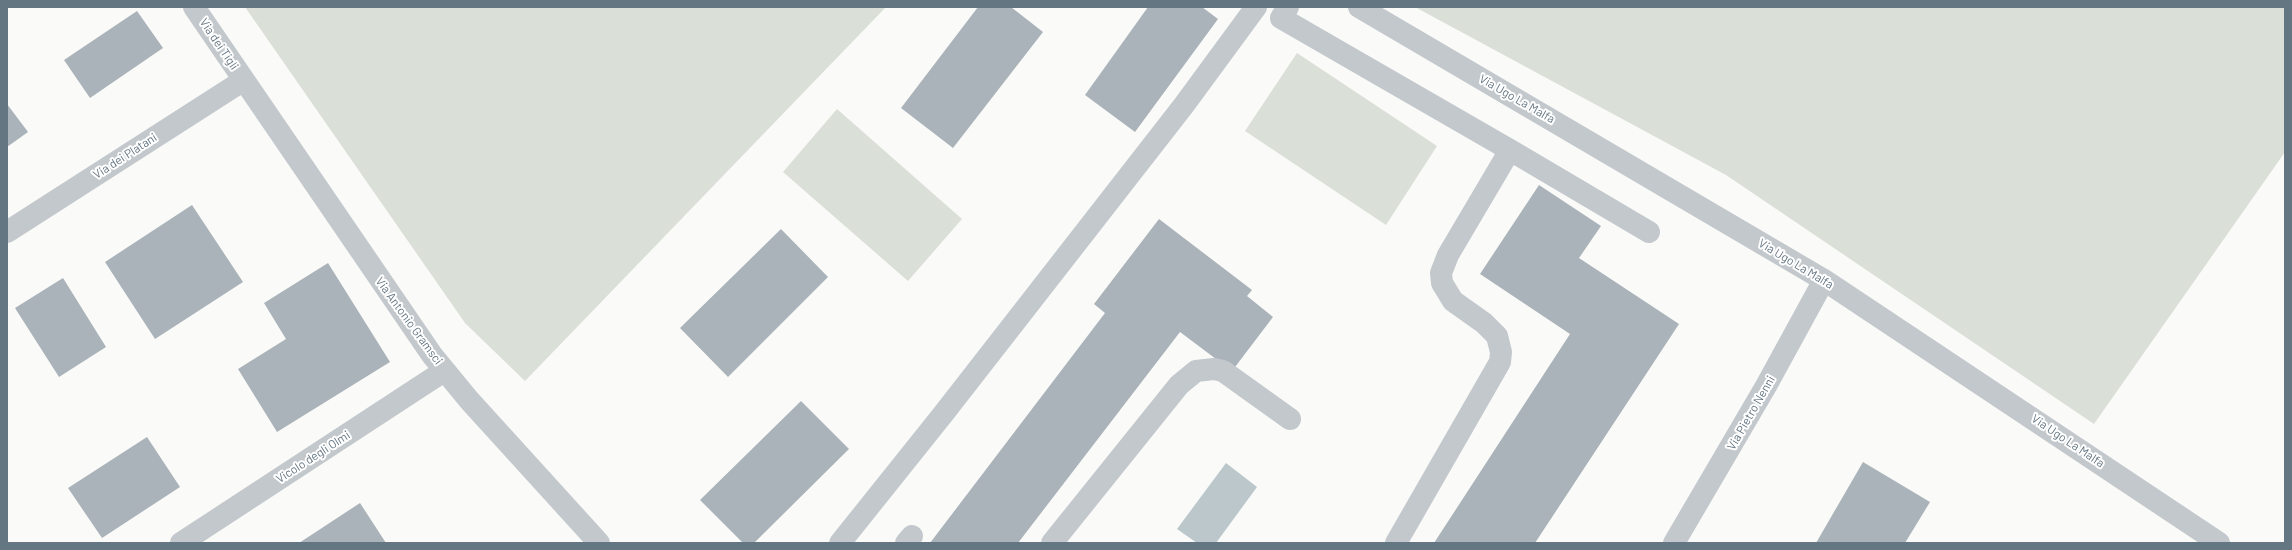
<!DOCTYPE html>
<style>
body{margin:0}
#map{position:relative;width:2292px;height:550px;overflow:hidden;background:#fafaf8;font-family:Barlow,sans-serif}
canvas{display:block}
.frame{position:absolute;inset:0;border:8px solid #657683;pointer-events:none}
</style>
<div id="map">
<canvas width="2292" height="550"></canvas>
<div class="frame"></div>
</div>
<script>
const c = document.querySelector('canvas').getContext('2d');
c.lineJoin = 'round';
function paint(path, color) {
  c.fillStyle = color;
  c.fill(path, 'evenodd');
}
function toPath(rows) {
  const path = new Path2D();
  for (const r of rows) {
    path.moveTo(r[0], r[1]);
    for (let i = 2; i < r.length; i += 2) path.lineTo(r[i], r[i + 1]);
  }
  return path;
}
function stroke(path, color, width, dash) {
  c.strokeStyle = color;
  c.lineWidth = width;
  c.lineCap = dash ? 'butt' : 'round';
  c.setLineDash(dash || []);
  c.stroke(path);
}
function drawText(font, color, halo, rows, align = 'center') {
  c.font = font + ' Barlow,sans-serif';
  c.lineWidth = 4;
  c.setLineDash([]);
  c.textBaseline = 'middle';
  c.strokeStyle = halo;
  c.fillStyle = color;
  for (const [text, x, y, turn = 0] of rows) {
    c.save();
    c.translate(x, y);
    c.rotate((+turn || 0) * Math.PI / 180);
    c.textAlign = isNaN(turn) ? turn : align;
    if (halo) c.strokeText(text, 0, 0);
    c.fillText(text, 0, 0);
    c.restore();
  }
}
paint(toPath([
 [245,7,886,7,525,381,465,323],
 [1415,7,2285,7,2285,152,2094,424,1726,175],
 [1297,53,1437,146,1386,225,1245,131],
 [837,109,962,219,908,281,783,172]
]), '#dadfd7');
paint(toPath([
 [1226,463,1257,487,1216,543,1197,543,1177,529]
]), '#bbc7cb');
paint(toPath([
 [978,7,1011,7,1043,32,953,148,901,108],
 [1148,7,1202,7,1218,19,1135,132,1085,95],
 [137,11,163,48,90,98,64,60],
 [7,104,28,132,7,147],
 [1539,185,1601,226,1579,258,1679,324,1535,543,1434,543,1570,334,1480,274],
 [192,205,243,282,155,339,105,262],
 [1159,219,1252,290,1247,296,1273,317,1232,371,1180,332,1018,543,930,543,1105,313,1094,304],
 [781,229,828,277,728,377,680,328],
 [328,263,390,362,277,432,238,369,286,339,264,303],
 [63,278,106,347,59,377,15,308],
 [801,401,849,449,754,543,743,543,700,500],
 [147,437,180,487,102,538,68,488],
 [1863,462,1930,502,1905,543,1816,543],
 [360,503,386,543,299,543]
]), '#aab3b9');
stroke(toPath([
 [194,7,432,355,469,400,599,543],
 [1288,7,1281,18,1510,150],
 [1359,7,1824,280,2219,543],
 [7,232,244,80],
 [181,543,444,371],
 [840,543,944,413,1184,105,1256,7],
 [906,543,912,536],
 [1052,543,1179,385,1196,371,1214,369,1223,371,1290,419],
 [1396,543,1500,362,1501,352,1497,336,1484,323,1453,301,1442,283,1441,273,1448,255,1510,150,1649,232],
 [1674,543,1766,386,1824,280]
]), '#c3c8cc', 22);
drawText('12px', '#657683', '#fff', [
 ["Via dei Tigli",219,44,56],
 ["Via Ugo La Malfa",1517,99,30],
 ["Via dei Platani",125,156,-33],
 ["Via Ugo La Malfa",1796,264,31],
 ["Via Antonio Gramsci",409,321,54],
 ["Via Pietro Nenni",1751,413,-60],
 ["Via Ugo La Malfa",2068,441,34],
 ["Vicolo degli Olmi",313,457,-33]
]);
</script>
